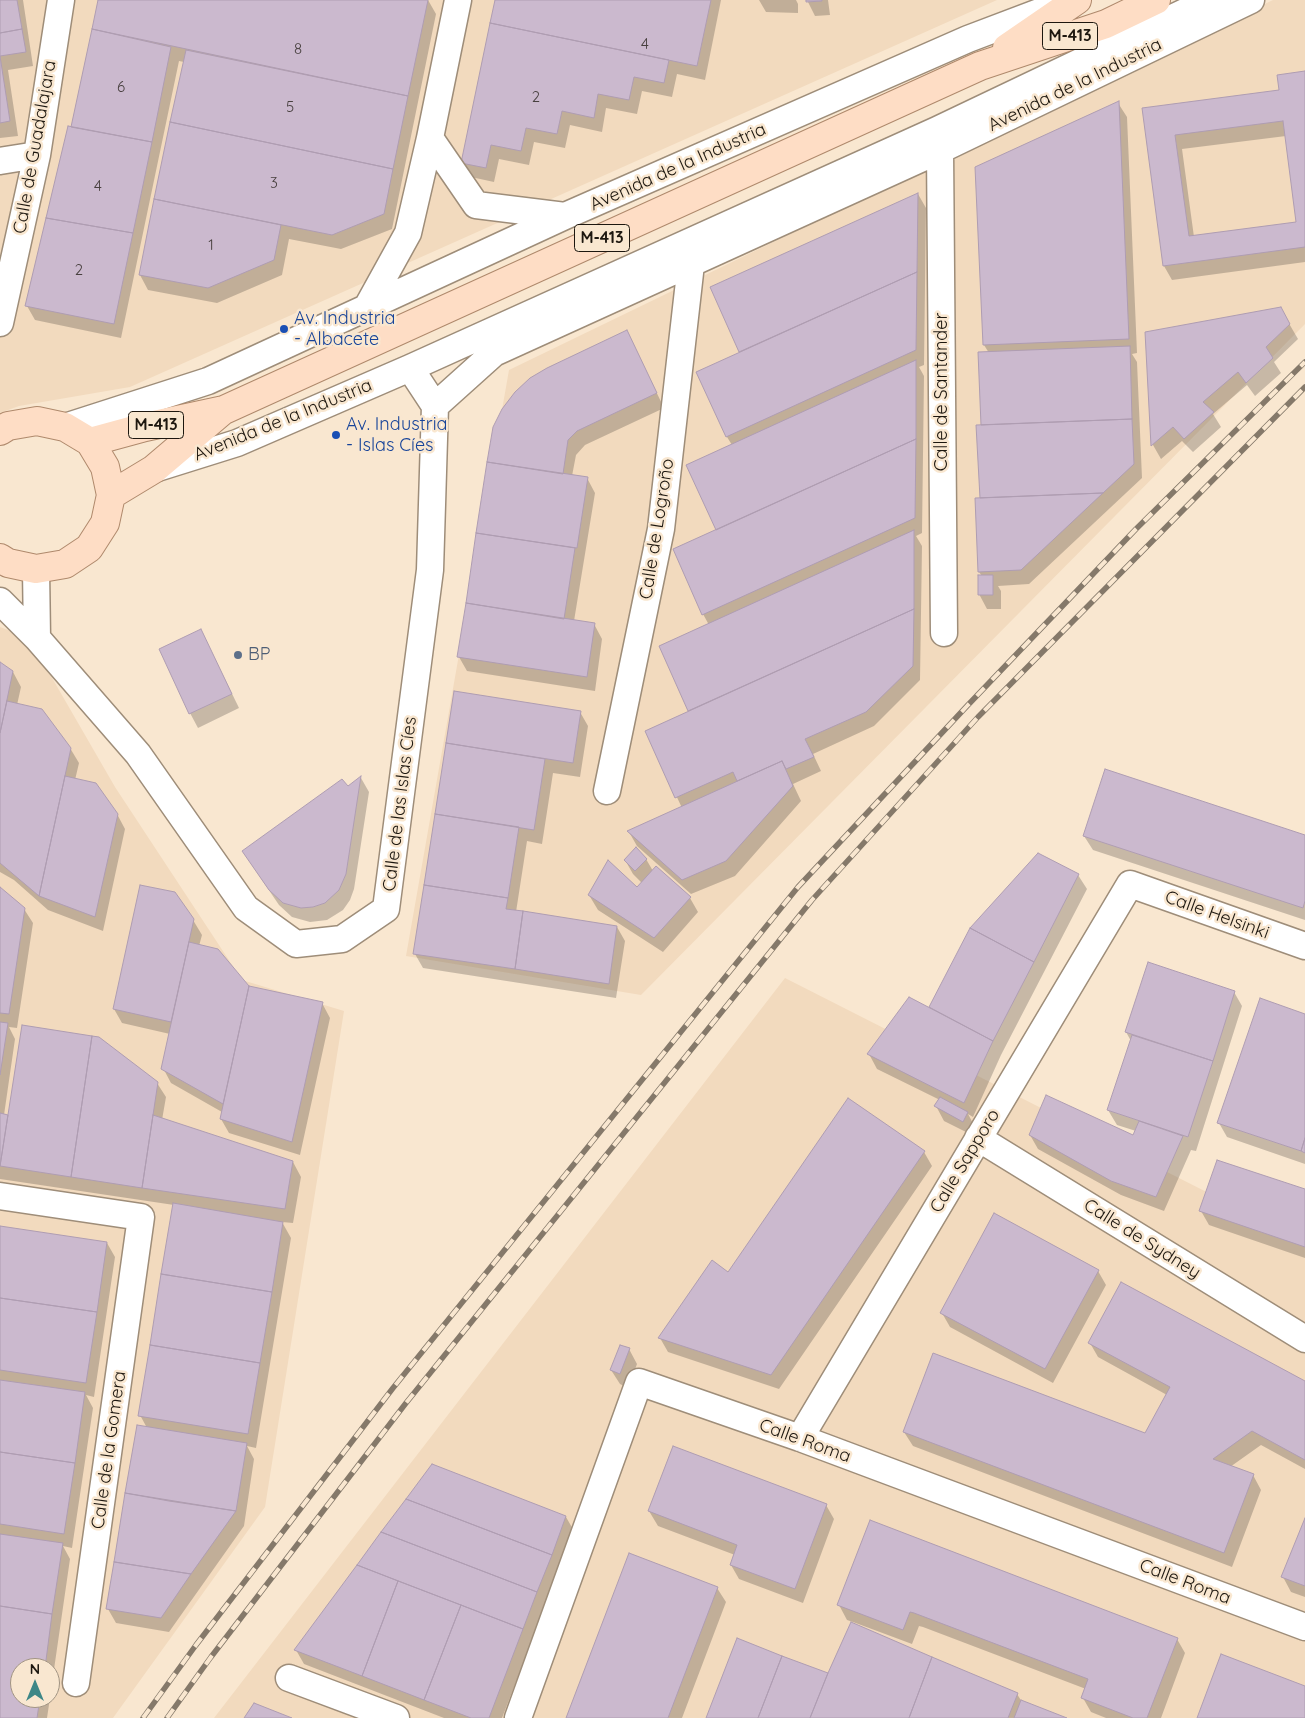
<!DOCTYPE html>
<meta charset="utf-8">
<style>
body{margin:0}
#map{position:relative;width:1305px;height:1718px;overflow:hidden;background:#f9e7d0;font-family:Quicksand,sans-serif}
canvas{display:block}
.north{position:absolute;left:10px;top:1658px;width:50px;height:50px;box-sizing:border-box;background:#f9e7d0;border:1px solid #a19483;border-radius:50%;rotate:0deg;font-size:14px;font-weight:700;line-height:20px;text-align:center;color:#1d170f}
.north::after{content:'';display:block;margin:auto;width:18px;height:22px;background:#3e8787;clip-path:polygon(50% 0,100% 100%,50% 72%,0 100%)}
</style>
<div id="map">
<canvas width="1305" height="1718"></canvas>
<div class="north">N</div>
</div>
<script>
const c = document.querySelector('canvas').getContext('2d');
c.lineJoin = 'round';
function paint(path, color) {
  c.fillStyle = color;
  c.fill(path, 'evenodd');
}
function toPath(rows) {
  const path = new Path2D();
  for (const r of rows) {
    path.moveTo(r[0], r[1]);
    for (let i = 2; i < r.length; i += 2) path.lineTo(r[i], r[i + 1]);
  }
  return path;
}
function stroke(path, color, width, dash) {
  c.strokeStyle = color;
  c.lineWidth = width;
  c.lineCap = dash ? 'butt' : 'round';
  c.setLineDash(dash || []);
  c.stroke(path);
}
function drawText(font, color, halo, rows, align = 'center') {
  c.font = font + ' Quicksand,sans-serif';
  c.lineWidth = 5;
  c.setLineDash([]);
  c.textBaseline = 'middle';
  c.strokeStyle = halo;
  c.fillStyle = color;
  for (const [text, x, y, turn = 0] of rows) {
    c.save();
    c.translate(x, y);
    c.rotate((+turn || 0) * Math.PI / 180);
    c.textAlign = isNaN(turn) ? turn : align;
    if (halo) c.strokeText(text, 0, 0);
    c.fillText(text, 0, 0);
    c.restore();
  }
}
paint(toPath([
 [0,0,997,0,130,387,19,406,0,413],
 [1273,0,1305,0,1305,324,641,995,406,956,509,370],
 [0,627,29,638,115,787,242,980,344,1011,265,1507,113,1718,0,1718],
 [20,1668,50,1668,50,1698,20,1698],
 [785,978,1305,1242,1305,1718,214,1718]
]), '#f2dabe');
paint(toPath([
 [0,0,23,0,33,66,8,70,18,136,0,138],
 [100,0,428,0,436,14,392,229,341,249,289,239,282,275,217,303,148,290,140,275,184,62,179,61,121,338,35,320,27,306,72,128],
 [496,0,721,0,705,80,677,74,672,97,642,91,637,114,606,108,602,132,570,125,565,148,534,142,529,165,499,159,494,182,471,177,462,163],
 [759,0,796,0,798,4,798,13,766,12],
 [807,0,828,0,830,15,815,16],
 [1305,72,1305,262,1172,280,1164,266,1143,109,1280,91],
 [1286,136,1298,223,1194,237,1182,149],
 [1118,103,1127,117,1137,353,1132,354,1137,362,1142,478,1029,584,998,586,1001,591,1001,609,987,609,979,594,982,576,979,572,983,426,989,353,984,345],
 [918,194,926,208,924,365,919,367,924,376,922,533,916,536,922,546,920,680,874,726,813,754,821,771,793,784,801,801,735,876,691,894,637,846,629,832,682,808,646,731,690,712,660,647,709,625,703,614,732,445,727,437,741,353,712,288],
 [1280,308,1298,339,1274,362,1281,373,1255,396,1247,385,1213,414,1221,427,1193,452,1182,441,1161,459,1153,445,1146,333],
 [627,331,664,408,585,445,576,455,572,476,587,478,595,493,574,621,594,624,602,639,595,691,467,671,459,657,494,427],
 [201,630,239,708,198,728,190,713],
 [0,664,13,672,21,687,17,705,70,748,79,763,75,780,117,814,125,829,103,931,48,910,14,880,0,872],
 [455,692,580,712,588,726,580,777,553,773,542,844,527,841,516,912,617,927,625,941,616,998,423,968,415,954],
 [361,778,369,792,354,889,350,900,343,910,327,920,310,922,292,917,279,905,243,852],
 [1084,836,1305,837,1305,920,1093,850],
 [646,859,653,871,690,898,698,912,663,952,598,910,589,895,637,888,642,883,633,874,625,860],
 [1078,875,1087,889,1001,1055,973,1117,968,1114,975,1127,972,1135,944,1121,936,1106,940,1100,877,1069,869,1054,929,1009,971,929],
 [0,889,24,909,33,923,17,1028,9,1027,15,1039,4,1115,9,1116,157,1083,166,1097,162,1120,293,1162,301,1177,293,1223,282,1222,291,1238,256,1448,247,1446,254,1459,244,1526,169,1632,116,1623,108,1609,138,1427,147,1428,140,1415,174,1205,0,1179],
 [193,920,202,935,199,946,248,987,322,1003,330,1018,300,1155,229,1133,221,1119,222,1112,171,1083,163,1068,170,1034,122,1023,114,1009],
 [1234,992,1242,1006,1196,1151,1191,1150,1164,1211,1121,1195,1038,1149,1030,1135,1134,1137,1136,1131,1117,1125,1108,1110,1131,1041,1126,1032],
 [1305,1015,1305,1164,1227,1137,1219,1123],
 [924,1152,932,1166,779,1389,668,1352,660,1338,729,1273],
 [1305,1190,1305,1258,1209,1225,1201,1211],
 [0,1227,107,1243,115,1257,94,1397,86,1395,93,1408,72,1548,63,1546,70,1559,50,1697,50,1668,20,1668,20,1698,50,1698,47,1718,0,1718],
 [1098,1271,1106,1285,1053,1383,950,1327,942,1313],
 [1090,1343,1305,1383,1305,1469,1261,1445,1230,1467,1253,1475,1261,1490,1232,1567,913,1446,904,1432,1146,1435,1167,1395,1098,1357],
 [629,1349,637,1364,628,1388,620,1384,611,1370],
 [432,1465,566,1517,574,1531,502,1718,444,1718,304,1664,296,1650],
 [826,1505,834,1519,803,1603,739,1579,731,1565,735,1555,658,1526,649,1511],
 [1305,1521,1305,1597,1291,1592,1283,1577],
 [871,1522,1177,1639,1185,1653,1161,1718,1106,1718,1091,1712,1083,1698,1086,1689,923,1627,919,1626,912,1644,853,1622,852,1624,1017,1694,1022,1702,1063,1718,708,1718,828,1675,853,1622,847,1620,839,1605],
 [717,1588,726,1602,682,1718,567,1718]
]), '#0003');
const building = toPath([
 [0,0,17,0,22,29,0,33,0,0],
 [98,0,428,0,408,96,92,29,98,0],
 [495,0,711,0,697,66,490,23,495,0],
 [806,0,822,0,822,1,806,2,806,0],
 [490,23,669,60,664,83,634,77,629,100,598,94,594,118,562,111,557,134,526,128,521,151,491,145,486,168,461,163,490,23],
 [22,29,26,52,0,56,10,121,0,123,0,33,22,29],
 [92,29,171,47,152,142,71,127,92,29],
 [186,50,408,96,393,169,170,122,186,50],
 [1305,71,1305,247,1163,266,1142,108,1279,90,1277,75,1305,71],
 [1283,121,1296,222,1189,236,1175,135,1283,121],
 [1119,101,1129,339,983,345,975,167,1119,101],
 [170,122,393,169,384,214,332,235,154,199,170,122],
 [68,126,152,142,133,233,46,218,68,126],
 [918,193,917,272,739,352,710,287,918,193],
 [154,199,281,225,274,260,208,288,139,275,154,199],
 [46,218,133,233,114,324,25,306,46,218],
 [917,272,916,350,726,437,696,372,917,272],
 [1281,307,1290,324,1266,347,1273,358,1246,383,1238,372,1203,402,1214,412,1184,439,1173,427,1151,446,1145,332,1281,307],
 [627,330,657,393,577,431,568,440,563,474,487,462,493,427,502,409,515,392,530,378,547,368,627,330],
 [1130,346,1132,419,981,425,978,352,1130,346],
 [916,360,916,439,716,530,686,465,916,360],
 [1132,419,1134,464,1103,493,980,498,976,425,1132,419],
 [916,439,915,518,702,615,673,549,916,439],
 [487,462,588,477,577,548,476,533,487,462],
 [1103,493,1021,570,978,572,975,498,1103,493],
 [914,530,914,609,688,711,659,646,914,530],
 [476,533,575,548,564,619,466,603,476,533],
 [978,575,993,575,993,595,978,595,978,575],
 [466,603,595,623,587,677,457,657,466,603],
 [914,609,913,666,866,712,805,739,814,757,786,769,782,761,737,781,733,772,675,798,645,731,914,609],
 [201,629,232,694,189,714,159,649,201,629],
 [0,662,13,671,0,733,0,662],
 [454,691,581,711,573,763,446,743,454,691],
 [7,701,42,709,71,748,39,896,0,863,0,733,7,701],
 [446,743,545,759,534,830,435,814,446,743],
 [782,761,793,786,726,861,682,880,627,831,782,761],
 [1105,769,1305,835,1305,901,1303,908,1083,836,1105,769],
 [65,776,96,783,118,814,95,917,39,896,65,776],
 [361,776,346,874,339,890,325,903,313,907,301,908,283,903,269,890,242,851,342,779,348,786,361,776],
 [435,814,519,827,508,898,424,885,435,814],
 [636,847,647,859,635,871,624,860,636,847],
 [1038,853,1079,874,1034,962,970,928,1038,853],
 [608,860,637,887,656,866,691,897,654,938,588,895,608,860],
 [140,885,175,892,194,919,171,1022,113,1009,140,885],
 [424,885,508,898,506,909,523,911,515,969,413,954,424,885],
 [0,887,25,908,9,1014,0,1013,0,887],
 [523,911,617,926,609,984,515,969,523,911],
 [970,928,1034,962,993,1041,929,1007,970,928],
 [189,942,218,949,249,986,223,1104,161,1069,189,942],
 [1148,962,1235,991,1213,1061,1125,1032,1148,962],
 [249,986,323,1002,292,1142,220,1119,249,986],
 [909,997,993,1041,964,1103,867,1054,909,997],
 [1260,998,1305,1014,1305,1138,1301,1151,1217,1123,1260,998],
 [0,1022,8,1023,0,1075,0,1022],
 [22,1025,92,1036,71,1177,0,1166,22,1025],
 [1132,1035,1213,1061,1188,1137,1107,1110,1132,1035],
 [92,1036,99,1037,158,1082,142,1188,71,1177,92,1036],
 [1046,1095,1133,1135,1139,1121,1183,1136,1156,1197,1111,1181,1029,1135,1046,1095],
 [940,1097,968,1112,963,1122,934,1106,940,1097],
 [848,1098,925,1151,771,1375,658,1338,712,1260,728,1272,848,1098],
 [0,1113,8,1115,0,1166,0,1113],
 [153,1115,293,1161,285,1209,142,1188,153,1115],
 [1305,1138,1305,1153,1301,1151,1305,1138],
 [1217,1160,1305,1189,1305,1247,1199,1211,1217,1160],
 [173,1203,283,1222,272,1292,161,1274,173,1203],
 [994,1213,1099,1270,1045,1369,940,1313,994,1213],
 [0,1226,107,1242,97,1312,0,1298,0,1226],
 [161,1274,272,1292,260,1363,150,1345,161,1274],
 [1121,1282,1305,1381,1305,1460,1252,1431,1213,1459,1254,1474,1224,1553,903,1432,933,1353,1145,1433,1170,1387,1088,1343,1121,1282],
 [0,1298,97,1312,86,1383,0,1370,0,1298],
 [150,1345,260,1363,248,1434,138,1416,150,1345],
 [620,1345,630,1348,620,1374,610,1370,620,1345],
 [0,1380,85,1392,75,1463,0,1452,0,1380],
 [137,1425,247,1443,236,1511,125,1493,137,1425],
 [673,1446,827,1504,795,1589,730,1565,737,1545,648,1511,673,1446],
 [0,1452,75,1463,64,1534,0,1524,0,1452],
 [432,1464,566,1516,552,1555,406,1499,432,1464],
 [125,1493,169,1501,236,1511,191,1574,114,1562,125,1493],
 [406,1499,552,1555,537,1592,381,1532,406,1499],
 [1305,1518,1305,1586,1281,1577,1305,1518],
 [870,1520,1178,1638,1147,1718,1133,1718,1081,1698,1088,1679,914,1613,910,1612,903,1630,837,1605,870,1520],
 [381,1532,537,1592,523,1629,357,1565,381,1532],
 [0,1534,63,1543,52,1614,0,1606,0,1534],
 [629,1553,718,1587,668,1718,566,1718,629,1553],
 [114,1562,115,1562,191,1574,161,1618,106,1609,114,1562],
 [357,1565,398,1581,362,1676,294,1650,357,1565],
 [398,1581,461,1605,424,1700,362,1676,398,1581],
 [461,1605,523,1629,489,1718,471,1718,424,1700,461,1605],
 [0,1606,52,1614,45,1668,20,1668,20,1698,40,1698,37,1718,0,1718,0,1606],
 [851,1622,932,1657,909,1718,810,1718,828,1673,851,1622],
 [737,1638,782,1656,758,1718,706,1718,737,1638],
 [1221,1654,1305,1686,1305,1718,1197,1718,1221,1654],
 [782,1656,828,1673,810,1718,758,1718,782,1656],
 [932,1657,1018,1693,1008,1718,909,1718,932,1657],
 [1021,1700,1067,1718,1014,1718,1021,1700],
 [254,1703,292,1718,244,1718,254,1703]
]);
paint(building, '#cbb9ce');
stroke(building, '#af9db2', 1);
const street = toPath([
 [430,138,458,0],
 [940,150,944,633],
 [0,161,37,155],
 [366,309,408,233,430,138,476,205,565,216],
 [0,323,37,155,61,0],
 [410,368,435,406],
 [435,406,494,353,940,150,1251,0],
 [65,427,208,381,565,216,968,39,1063,3],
 [154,469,237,443,410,368,937,130,1210,0],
 [36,569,37,638],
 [0,601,37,638,138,754,246,908,296,944,342,939,386,909,430,570,435,406],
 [607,791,661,529,691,264],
 [978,1138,1305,1339],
 [0,1196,141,1217,76,1683],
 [800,1438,1130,884,1305,946],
 [289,1678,396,1718],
 [518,1718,639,1382,800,1438,1305,1627]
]);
const primary = toPath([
 [1007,48,1077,0],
 [0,431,8,426,37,421,65,427,90,442,105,467,111,495,105,523,89,548,65,564,36,569,8,563,0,558],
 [90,442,145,427,224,410,980,66,1106,24,1156,0],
 [111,495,154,469,221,412]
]);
stroke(street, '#9e8d79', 29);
stroke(primary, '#af896c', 30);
stroke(street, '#fff', 26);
stroke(primary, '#feddc5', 28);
const rail = toPath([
 [143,1718,196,1645,393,1388,798,887,967,706,1136,529,1305,362],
 [167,1718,211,1657,406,1403,812,900,978,717,1305,387]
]);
stroke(rail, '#85796a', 5.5);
stroke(rail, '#f9e7d0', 4, [11]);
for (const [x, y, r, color] of [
 [284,329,5,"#1a4fb4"],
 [336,435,5,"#1a4fb4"],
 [238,655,5,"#5c6f8a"]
]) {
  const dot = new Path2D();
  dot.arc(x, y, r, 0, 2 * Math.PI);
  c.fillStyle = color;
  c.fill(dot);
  stroke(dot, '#f9e7d0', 2);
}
drawText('15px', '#48403f', null, [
 ["4",645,44],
 ["8",298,49],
 ["6",121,87],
 ["2",536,97],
 ["5",290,107],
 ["3",274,183],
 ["4",98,186],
 ["1",211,245],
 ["2",79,270]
]);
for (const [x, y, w] of [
 [1070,36,55],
 [602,238,55],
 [156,425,55]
]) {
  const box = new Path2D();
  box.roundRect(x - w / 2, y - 13.5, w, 27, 4);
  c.fillStyle = '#f9e7d0';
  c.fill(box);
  stroke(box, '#1d170f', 1);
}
drawText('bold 16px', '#1d170f', null, [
 ["M-413",1070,36],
 ["M-413",602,238],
 ["M-413",156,425]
]);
drawText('18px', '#1d170f', '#f9e7d0', [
 ["Avenida de la Industria",1075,85,-26],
 ["Calle de Guadalajara",35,147,-80],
 ["Avenida de la Industria",678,167,-24],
 ["Calle de Santander",942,392,-90],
 ["Avenida de la Industria",283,420,-22],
 ["Calle de Logroño",657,529,-81],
 ["Calle de las Islas Cíes",400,804,-83],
 ["Calle Helsinki",1217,915,20],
 ["Calle Sapporo",965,1161,-59],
 ["Calle de Sydney",1142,1239,32],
 ["Calle Roma",805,1441,20],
 ["Calle de la Gomera",109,1450,-82],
 ["Calle Roma",1185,1582,21]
]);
drawText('18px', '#164399', '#f9e7d0', [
 ["Av. Industria",294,319],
 ["- Albacete",294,340],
 ["Av. Industria",346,425],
 ["- Islas Cíes",346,446]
], 'left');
drawText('18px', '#4e5e75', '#f9e7d0', [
 ["BP",248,655]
], 'left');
</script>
